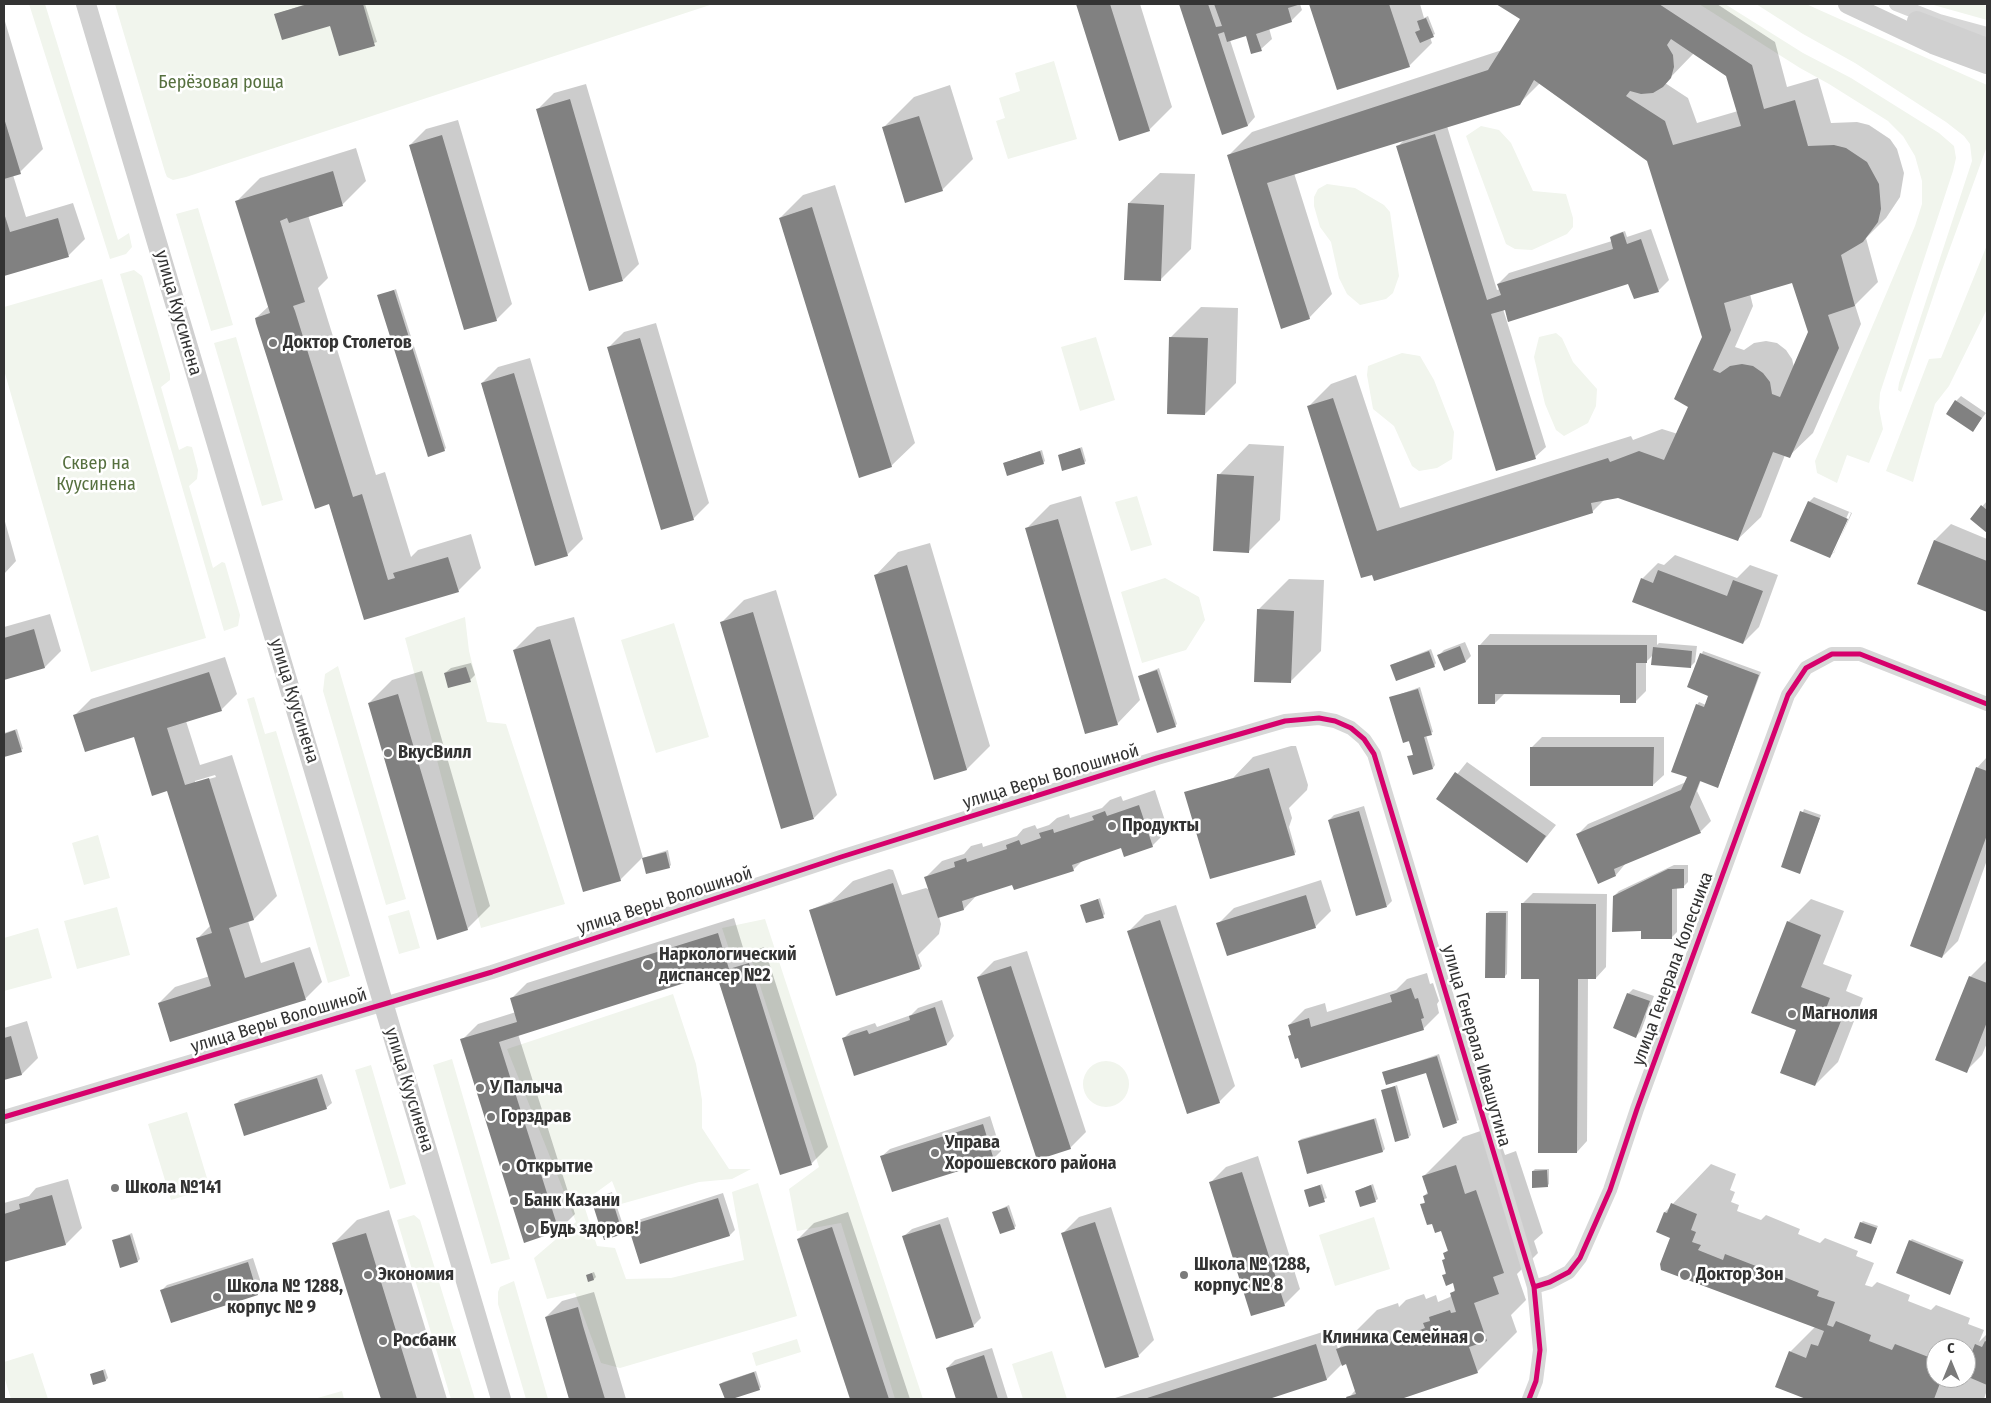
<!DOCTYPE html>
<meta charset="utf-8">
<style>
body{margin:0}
#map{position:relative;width:1991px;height:1403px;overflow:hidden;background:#fff;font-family:"Fira Sans Condensed",sans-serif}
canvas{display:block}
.frame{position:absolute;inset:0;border:5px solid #333;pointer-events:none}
.north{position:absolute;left:1926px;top:1338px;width:50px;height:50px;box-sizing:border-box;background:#fff;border:1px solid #adadad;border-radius:50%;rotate:0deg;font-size:14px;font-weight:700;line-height:20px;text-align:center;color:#333}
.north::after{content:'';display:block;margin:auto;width:18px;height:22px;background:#7a7a7a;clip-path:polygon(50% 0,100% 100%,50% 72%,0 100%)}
</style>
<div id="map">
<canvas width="1991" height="1403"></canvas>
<div class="frame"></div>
<div class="north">С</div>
</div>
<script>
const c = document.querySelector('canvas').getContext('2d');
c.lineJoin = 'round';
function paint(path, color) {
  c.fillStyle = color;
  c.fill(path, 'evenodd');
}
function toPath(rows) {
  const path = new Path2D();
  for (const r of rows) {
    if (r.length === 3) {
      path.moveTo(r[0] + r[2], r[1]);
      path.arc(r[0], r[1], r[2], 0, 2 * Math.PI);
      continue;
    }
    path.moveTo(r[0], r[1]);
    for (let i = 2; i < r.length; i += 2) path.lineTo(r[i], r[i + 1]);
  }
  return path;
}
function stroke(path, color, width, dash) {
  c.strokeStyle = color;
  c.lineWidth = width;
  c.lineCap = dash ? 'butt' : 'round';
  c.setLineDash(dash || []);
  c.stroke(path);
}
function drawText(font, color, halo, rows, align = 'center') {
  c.font = font + ' "Fira Sans Condensed",sans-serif';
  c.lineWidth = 5;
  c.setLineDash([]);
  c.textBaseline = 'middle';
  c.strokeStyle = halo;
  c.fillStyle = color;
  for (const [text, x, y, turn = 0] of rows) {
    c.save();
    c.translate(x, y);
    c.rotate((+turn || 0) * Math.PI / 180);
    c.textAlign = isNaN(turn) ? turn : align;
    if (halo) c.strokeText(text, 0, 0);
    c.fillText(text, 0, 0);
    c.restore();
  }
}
paint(toPath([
 [29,4,45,4,118,240,129,233,132,247,126,254,110,259],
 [115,4,713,4,186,177,173,180,167,177,165,172],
 [1699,4,1725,4,1803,53,1851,78,1939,133,1954,146,1956,158,1953,171,1880,393,1879,408,1883,429,1869,463,1847,455,1837,483,1817,473,1815,461,1915,226,1922,204,1922,181,1915,156,1903,136,1888,121,1829,84,1800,68],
 [1756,4,1806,4,1987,85,1987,146,1942,270,1901,392,1898,390,1899,383,1972,161,1970,144,1964,136,1946,122,1855,63,1803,34],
 [1930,4,1979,4,1987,6,1987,20],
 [1054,61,1077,139,1008,159,996,121,1005,118,999,98,1020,91,1015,73],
 [1481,126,1499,130,1511,143,1533,191,1566,194,1573,218,1573,227,1567,234,1532,250,1515,249,1506,244,1466,136],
 [1327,184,1355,188,1384,205,1390,212,1399,276,1393,293,1386,299,1360,305,1347,294,1339,278,1331,242,1320,227,1314,206,1314,197,1318,189],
 [198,208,233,325,211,331,176,214],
 [1987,245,1987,309,1949,386,1935,404,1913,482,1886,471,1929,359,1941,358],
 [134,270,142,276,170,374,170,380,161,387,179,450,187,446,192,447,198,470,197,479,189,486,213,568,222,562,225,563,240,615,238,626,224,631,120,274],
 [102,279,206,638,91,672,4,370,4,307],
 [1556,333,1562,338,1573,362,1597,389,1596,406,1588,423,1564,436,1556,430,1545,404,1534,357,1539,337],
 [236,337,283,500,262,506,214,343],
 [1096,337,1115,400,1080,411,1061,347],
 [1402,353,1420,356,1434,380,1454,432,1452,459,1437,468,1419,471,1412,466,1394,426,1373,409,1367,375,1368,366],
 [1137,496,1152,545,1131,551,1115,502],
 [1165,578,1199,597,1205,620,1186,650,1142,663,1121,592],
 [465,617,469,651,487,722,506,724,565,904,481,928,405,638],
 [674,623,709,737,656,753,621,640],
 [338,666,406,899,386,905,323,691,325,674],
 [254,697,265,734,276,731,350,976,328,983,247,699],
 [98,835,110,878,84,885,72,843],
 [117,907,130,955,77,969,64,921],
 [409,910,420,948,399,954,388,916],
 [765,919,923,1399,895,1399,841,1223,797,1231,789,1189,819,1167,751,958,733,961,722,928],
 [38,928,52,978,4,991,4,938],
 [673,994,696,1064,702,1100,702,1128,729,1169,751,1169,732,1179,699,1182,621,1204,612,1181,583,1202,597,1246,615,1248,626,1279,671,1278,744,1260,732,1192,758,1183,797,1316,620,1368,601,1363,575,1293,547,1299,534,1258,576,1222,507,1049],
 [452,1059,510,1259,491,1264,433,1065],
 [1106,1084,23],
 [371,1065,406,1184,390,1189,355,1070],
 [187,1112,210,1188,171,1200,148,1124],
 [414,1215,420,1220,475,1399,451,1399,397,1220],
 [1374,1217,1390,1269,1335,1286,1319,1235],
 [514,1281,548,1399,526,1399,498,1304,498,1292,500,1287],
 [797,1339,801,1352,756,1366,752,1353],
 [1052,1351,1067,1399,1023,1399,1012,1364],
 [33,1353,48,1399,11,1399,4,1376,4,1362],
 [342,1391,344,1399,314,1399]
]), '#f1f5ed');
paint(toPath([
 [306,4,365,4,377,42,340,55,330,24,276,14],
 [1077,4,1140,4,1172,107,1149,130,1120,139],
 [1180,4,1300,4,1302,10,1291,21,1269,28,1272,39,1261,49,1247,35,1230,40,1255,117,1248,125,1222,133],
 [1310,4,1420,4,1424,18,1428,16,1435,34,1430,37,1432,43,1409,66,1338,89],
 [1499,4,1717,4,1775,42,1787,87,1818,78,1831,123,1857,122,1869,125,1890,139,1897,149,1904,173,1900,197,1886,218,1866,238,1878,282,1855,305,1861,324,1813,433,1789,456,1785,455,1761,517,1737,540,1618,496,1605,499,1592,512,1375,579,1308,407,1331,384,1356,375,1400,508,1631,436,1633,440,1662,429,1678,434,1690,407,1704,337,1648,160,1540,83,1519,104,1447,126,1497,290,1500,289,1498,284,1509,273,1612,241,1611,237,1613,235,1625,231,1627,237,1651,229,1669,280,1658,291,1629,282,1503,309,1546,447,1535,457,1397,147,1404,140,1294,173,1332,294,1309,318,1229,155,1252,132,1502,50,1522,19],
 [1694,53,1727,76,1738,111,1697,123,1688,98,1665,83],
 [1793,281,1809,332,1794,367,1792,359,1786,350,1777,343,1766,341,1754,343,1744,350,1735,347,1753,306,1750,294],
 [4,18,43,149,20,172,13,175,26,217,73,203,85,239,69,255,4,275],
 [586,84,639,264,623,280,538,109,554,93],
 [950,85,973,159,942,190,883,128,914,97],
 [458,120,512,304,496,320,410,145,426,129],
 [356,148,366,181,343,204,308,215,328,278,318,288,376,475,385,472,411,557,418,550,471,534,481,568,458,591,365,619,329,503,256,318,269,306,237,201,260,178],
 [1160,173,1195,174,1191,249,1160,280,1129,203],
 [835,185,915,443,891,466,780,218,803,195],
 [396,289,446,448,444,450,379,296],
 [1201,307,1238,308,1236,383,1205,414,1170,338],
 [656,323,709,503,693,519,608,348,624,332],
 [530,358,583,539,567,555,482,383,498,367],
 [1961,396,1986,413,1973,430,1956,401],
 [1249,444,1284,446,1280,520,1249,551,1219,475],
 [1082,447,1086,461,1084,463,1059,455],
 [1042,450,1045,461,1043,463,1004,463],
 [1081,496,1140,700,1117,724,1027,528,1050,505],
 [1814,497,1852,513,1834,552,1829,557,1809,502],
 [1849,512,1851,513,1834,553,1831,553],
 [1987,501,1987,531,1971,519],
 [4,518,16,561,4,574],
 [1951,524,1987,539,1987,610,1918,583,1935,540],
 [930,543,990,746,967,769,935,778,875,576,898,552],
 [1675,555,1737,578,1750,565,1778,575,1759,627,1743,643,1642,579,1658,563,1664,565],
 [1289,579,1324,580,1321,651,1290,682,1258,610],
 [776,590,837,795,814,818,721,623,744,600],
 [50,614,61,651,45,667,4,679,4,627],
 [574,617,643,858,668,850,671,865,669,867,647,872,643,857,620,880,514,650,537,627],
 [1490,634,1657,635,1657,645,1659,643,1697,646,1695,662,1690,667,1653,655,1646,662,1646,691,1635,702,1621,694,1505,693,1495,703,1480,645],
 [1465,642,1471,656,1466,661,1444,669,1439,655,1444,650],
 [1431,649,1436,663,1434,666,1391,665],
 [1703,651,1761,672,1719,784,1717,786,1701,780,1697,791,1711,821,1701,831,1626,863,1616,875,1578,834,1588,824,1686,782,1689,776,1697,705,1699,702,1706,705,1710,696,1689,687],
 [225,657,237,694,221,710,186,721,200,765,232,755,277,896,254,919,248,921,261,963,310,947,322,982,306,998,171,1041,159,1003,175,987,210,976,198,938,211,925,168,789,134,735,75,715,91,699],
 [215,775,216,777,195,783,195,781],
 [471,663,475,675,470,680,445,673,451,668],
 [1159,668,1177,724,1175,726,1140,676],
 [422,671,490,906,467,929,369,703,392,680],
 [1420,687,1433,732,1426,735,1435,765,1433,768,1408,757,1414,754,1390,698],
 [17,729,23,749,4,756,4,733],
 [1542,737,1664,737,1664,775,1653,785,1532,747],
 [1291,746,1296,746,1308,785,1307,790,1289,808,1292,818,1289,827,1296,852,1294,854,1186,793,1233,778,1253,757],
 [1987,757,1987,860,1958,941,1942,957,1977,768],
 [1467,762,1556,825,1527,861,1438,798],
 [1155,790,1168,830,1152,846,1122,847,1083,860,1073,870,1013,883,977,895,964,909,939,917,941,924,939,934,918,955,922,966,920,968,810,910,832,901,853,881,889,869,893,870,902,895,926,888,930,890,926,877,942,861,964,854,971,846,982,843,983,847,1017,836,1023,829,1035,825,1037,829,1049,825,1057,818,1069,814,1070,818,1102,808,1110,800,1121,796,1123,801],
 [1364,806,1392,901,1387,906,1329,820,1334,815],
 [1804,809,1821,815,1800,872,1783,866],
 [1674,865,1688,865,1688,882,1683,887,1677,888,1677,932,1672,937,1643,930,1614,896,1619,891],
 [1321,880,1331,911,1315,927,1218,924,1234,908],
 [1533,893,1607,894,1606,967,1596,978,1588,978,1587,1141,1577,1152,1522,904],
 [1100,898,1105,914,1103,916,1082,906],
 [1811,899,1844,911,1823,964,1852,975,1846,991,1863,998,1838,1062,1815,1085,1798,1030,1788,922],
 [1176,905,1235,1086,1219,1102,1129,931,1145,915],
 [1490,911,1508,911,1507,974,1504,977,1487,913],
 [734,918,745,954,764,947,828,1147,812,1163,781,1174,717,971,518,1034,575,1214,559,1230,462,1040,478,1024,516,1012,511,999,527,983],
 [1027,951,1086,1132,1070,1148,978,977,994,961],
 [1986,961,1987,1043,1982,1055,1966,1071,1970,977],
 [1427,973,1430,984,1433,983,1439,1001,1437,1004,1439,1013,1423,1029,1289,1036,1292,1034,1289,1025,1305,1009,1325,1003,1327,1012,1396,990,1407,979],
 [1633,989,1654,996,1641,1031,1636,1036,1628,994],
 [942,1000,954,1036,947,1044,843,1039,851,1031,875,1023,877,1027,911,1015,918,1008],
 [27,1021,38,1058,22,1074,4,1079,4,1028],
 [1439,1054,1459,1120,1444,1126,1427,1072,1384,1073],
 [322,1074,332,1103,326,1108,235,1105,240,1100],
 [1397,1085,1411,1135,1409,1137,1382,1091],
 [990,1116,1001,1151,993,1159,882,1156,890,1149],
 [1376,1118,1385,1149,1383,1151,1308,1172,1299,1141,1301,1139],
 [1495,1126,1505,1155,1516,1151,1543,1233,1534,1241,1538,1253,1517,1274,1526,1300,1511,1315,1517,1332,1477,1372,1397,1399,1348,1399,1356,1389,1347,1363,1342,1364,1327,1379,1265,1399,1112,1399,1332,1329,1338,1349,1377,1310,1398,1303,1399,1307,1406,1300,1424,1294,1426,1299,1436,1295,1438,1302,1450,1297,1456,1288,1453,1282,1443,1276,1447,1272,1443,1261,1446,1257,1445,1253,1449,1249,1442,1229,1422,1205,1426,1201,1424,1196,1428,1192,1423,1177,1463,1137],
 [1258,1156,1300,1289,1284,1305,1210,1183,1226,1167],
 [1711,1164,1736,1174,1730,1190,1735,1192,1731,1202,1739,1205,1737,1211,1761,1220,1766,1215,1800,1229,1798,1234,1820,1243,1825,1238,1858,1251,1856,1256,1874,1263,1865,1285,1872,1287,1877,1282,1910,1295,1908,1301,1931,1310,1936,1305,1970,1318,1968,1324,1984,1330,1979,1342,1987,1334,1987,1390,1984,1399,1809,1399,1776,1387,1790,1352,1815,1327,1671,1237,1665,1212],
 [1936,1348,1966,1348,1966,1378,1936,1378],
 [1535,1169,1549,1169,1549,1184,1547,1186,1533,1171],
 [68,1179,82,1228,66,1244,4,1261,4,1203,29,1196,36,1188],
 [1322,1184,1327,1198,1310,1205,1306,1190],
 [1373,1184,1378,1199,1375,1201,1356,1191],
 [612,1192,625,1231,622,1233,592,1200],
 [723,1193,735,1230,730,1235,630,1226,635,1221],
 [1009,1205,1016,1226,1014,1228,994,1212],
 [1111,1207,1154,1340,1138,1356,1063,1233,1079,1217],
 [389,1210,447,1399,382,1399,334,1243,357,1220],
 [848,1212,910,1399,851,1399,798,1239,814,1223],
 [948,1217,981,1318,973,1326,904,1236,912,1229],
 [1863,1221,1878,1226,1871,1243,1861,1223],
 [132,1233,140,1259,138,1261,113,1241],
 [1912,1239,1964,1260,1951,1291,1910,1241],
 [253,1258,263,1289,258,1294,172,1321,162,1290,167,1285],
 [594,1272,596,1277,594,1279,587,1275],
 [594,1292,626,1399,571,1399,546,1317,562,1301],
 [992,1348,1008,1399,957,1399,947,1368,955,1360],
 [105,1369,108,1378,106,1380,91,1375],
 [756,1371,761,1387,759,1389,726,1399,721,1384,723,1382]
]), '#0003');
paint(toPath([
 [308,4,363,4,375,46,339,56,330,26,282,40,274,14],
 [1076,4,1110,4,1150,131,1119,141],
 [1179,4,1208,4,1216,27,1222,26,1214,4,1301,4,1288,8,1292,22,1256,34,1262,51,1251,54,1246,36,1227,42,1224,32,1218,34,1248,126,1222,135],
 [1309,4,1389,4,1410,67,1337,90],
 [1496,4,1659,4,1752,65,1764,109,1795,100,1808,146,1834,145,1846,148,1867,162,1879,184,1881,209,1878,222,1863,242,1841,255,1855,306,1828,315,1839,348,1790,458,1773,452,1738,541,1618,498,1591,503,1593,513,1374,581,1372,575,1361,578,1307,406,1333,398,1377,531,1608,458,1610,462,1639,451,1664,460,1688,407,1674,399,1702,337,1647,161,1534,80,1520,105,1267,183,1310,319,1281,329,1227,155,1488,70,1520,19],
 [1671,39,1726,76,1741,126,1673,145,1665,121,1626,96,1630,91,1641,94,1653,93,1663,87,1671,78,1674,67,1673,55,1667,45],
 [1792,283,1808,332,1780,397,1772,394,1770,382,1763,373,1753,366,1742,364,1730,366,1720,373,1713,370,1731,330,1724,303],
 [1426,18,1434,37,1420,43,1415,32,1420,30,1417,21],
 [570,99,623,281,589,291,536,109],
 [919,116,943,191,905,203,882,127],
 [4,118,21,174,4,179],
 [1435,134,1487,300,1501,295,1497,284,1613,249,1610,237,1623,232,1627,244,1641,239,1659,292,1634,299,1628,284,1508,322,1505,310,1491,314,1536,459,1496,471,1396,146],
 [442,135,497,321,464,330,409,145],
 [333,171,343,206,289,223,287,218,280,221,305,302,293,306,295,311,353,497,362,494,388,580,395,578,393,573,448,557,459,592,364,620,329,504,315,509,256,323,255,318,270,313,235,201],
 [1128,203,1164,205,1161,281,1124,280],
 [812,207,892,467,859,478,779,218],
 [4,213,10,232,58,218,69,257,4,276],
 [394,290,445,451,428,457,377,295],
 [1169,337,1208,338,1205,415,1167,414],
 [640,338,694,520,661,530,607,347],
 [514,373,568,556,535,566,481,383],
 [1955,400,1982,418,1973,432,1946,414],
 [1080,448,1085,464,1062,471,1058,455],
 [1040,451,1044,464,1007,476,1003,463],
 [1217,474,1254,476,1249,553,1213,551],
 [1808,501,1848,519,1830,558,1790,541],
 [1981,505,1987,510,1987,533,1970,519],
 [1058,519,1118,725,1085,734,1025,528],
 [1934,540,1987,561,1987,612,1917,584],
 [907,565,967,770,934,780,874,575],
 [1658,570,1727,596,1733,580,1763,591,1743,644,1632,602,1641,578,1653,583],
 [1257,609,1294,611,1291,683,1254,682],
 [753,612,814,819,781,829,720,622],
 [34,629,45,668,4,680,4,638],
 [550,639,621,881,583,892,513,650],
 [1478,645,1647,645,1647,663,1636,663,1636,703,1620,703,1620,695,1495,694,1495,704,1478,704],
 [1460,646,1466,662,1444,671,1437,655],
 [1653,647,1692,651,1691,668,1651,665],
 [1429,651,1435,667,1396,681,1390,665],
 [1700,653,1759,675,1718,788,1700,781,1690,807,1701,833,1614,869,1616,876,1598,884,1576,834,1681,790,1687,777,1671,772,1696,704,1704,707,1708,696,1687,687],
 [466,667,471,682,448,688,444,673],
 [1157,670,1176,727,1157,733,1138,676],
 [209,672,222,711,167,728,185,785,209,778,254,920,229,928,245,978,294,962,306,1000,170,1042,158,1003,211,986,196,938,212,933,167,791,152,796,134,737,85,752,73,715],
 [1418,689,1432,735,1424,737,1433,769,1413,775,1407,756,1413,755,1409,741,1403,743,1389,697],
 [398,694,468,930,437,940,368,703],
 [15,730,22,752,4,757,4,734],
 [1530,747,1654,747,1653,786,1530,786],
 [1976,767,1987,771,1987,835,1942,958,1910,946],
 [1269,768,1295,855,1210,879,1184,792],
 [1455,772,1546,836,1527,863,1436,799],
 [1139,805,1153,847,1124,857,1121,848,1072,865,1074,871,1014,890,1012,885,962,901,964,910,938,918,924,877,955,867,954,862,966,858,967,862,1007,849,1006,845,1019,840,1021,845,1041,838,1039,833,1053,829,1054,833,1094,820,1092,816,1105,811,1107,816],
 [1359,811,1387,907,1356,916,1328,820],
 [1800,811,1820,818,1800,874,1781,867],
 [666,852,670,868,646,874,642,858],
 [1668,869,1684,869,1684,888,1672,889,1672,939,1641,939,1641,931,1612,932,1613,896],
 [893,883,920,969,836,996,809,910],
 [1306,895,1316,928,1227,956,1216,923],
 [1098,899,1104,918,1086,923,1080,905],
 [1521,903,1596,904,1596,979,1578,979,1577,1153,1538,1153,1539,979,1521,979],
 [1486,913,1506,913,1505,978,1485,978],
 [1160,920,1220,1103,1187,1114,1127,931],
 [1787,921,1821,935,1801,987,1830,998,1824,1014,1841,1021,1815,1086,1780,1073,1796,1030,1751,1013],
 [718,933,729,969,749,963,812,1165,780,1175,716,973,499,1042,559,1231,524,1243,460,1039,517,1022,510,998],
 [1011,966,1071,1149,1037,1160,977,977],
 [1969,976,1987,983,1987,1022,1967,1073,1935,1060],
 [1411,988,1415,999,1418,998,1424,1018,1421,1019,1424,1030,1301,1068,1298,1058,1295,1059,1288,1036,1291,1035,1288,1025,1309,1018,1311,1027,1392,1002,1390,995],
 [1627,993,1650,1001,1636,1038,1613,1028],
 [935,1007,947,1045,854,1076,842,1038,867,1030,869,1034,910,1020,909,1016],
 [11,1036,22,1075,4,1080,4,1038],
 [1437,1056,1457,1123,1443,1128,1426,1073,1386,1085,1382,1072],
 [317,1078,327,1109,244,1136,234,1104],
 [1395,1086,1409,1138,1395,1142,1381,1090],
 [1374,1119,1383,1152,1307,1174,1298,1141],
 [983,1124,994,1160,892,1192,880,1156],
 [1456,1165,1465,1194,1476,1190,1504,1273,1493,1277,1499,1294,1474,1303,1487,1341,1469,1347,1478,1373,1401,1399,1347,1399,1346,1397,1356,1394,1346,1364,1342,1366,1336,1349,1358,1342,1360,1346,1366,1344,1365,1340,1385,1333,1386,1338,1396,1334,1398,1340,1416,1335,1415,1332,1425,1328,1423,1323,1430,1321,1429,1317,1450,1310,1451,1313,1456,1312,1450,1293,1455,1291,1453,1283,1446,1286,1442,1275,1446,1274,1442,1260,1445,1259,1443,1253,1448,1251,1441,1231,1435,1233,1432,1224,1427,1225,1420,1204,1425,1203,1423,1196,1428,1194,1422,1176],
 [1547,1170,1548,1187,1532,1188,1532,1171],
 [1242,1172,1285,1306,1251,1316,1209,1182],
 [1320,1185,1325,1202,1309,1207,1304,1190],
 [1371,1185,1376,1202,1360,1207,1355,1191],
 [610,1193,623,1234,604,1240,591,1199],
 [52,1195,66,1245,4,1262,4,1214,20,1209,19,1204],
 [718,1198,730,1236,640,1264,628,1226],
 [1671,1203,1697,1214,1691,1230,1696,1232,1692,1242,1701,1245,1698,1250,1723,1260,1725,1254,1761,1268,1759,1274,1782,1283,1784,1277,1819,1291,1817,1296,1835,1302,1827,1325,1833,1327,1836,1321,1871,1335,1869,1341,1892,1350,1895,1344,1931,1358,1929,1364,1936,1366,1936,1378,1942,1378,1934,1399,1806,1399,1775,1387,1789,1351,1806,1358,1811,1344,1818,1346,1824,1331,1661,1270,1660,1264,1670,1238,1656,1232,1664,1212,1667,1213],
 [1007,1207,1015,1229,1000,1234,992,1212],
 [1095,1222,1139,1357,1105,1368,1061,1233],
 [1860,1222,1877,1228,1871,1244,1854,1238],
 [940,1224,974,1327,936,1339,902,1236],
 [832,1227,889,1399,850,1399,797,1239],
 [366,1233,417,1399,381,1399,363,1343,332,1243],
 [130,1235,138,1262,120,1268,112,1240],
 [1909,1240,1963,1262,1950,1295,1896,1273],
 [248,1262,258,1295,171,1323,160,1290],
 [592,1273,594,1280,588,1282,586,1275],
 [578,1307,583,1326,605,1399,569,1399,545,1317],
 [1985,1341,1987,1342,1987,1385,1966,1376,1966,1367,1975,1344,1982,1347],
 [1316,1344,1327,1380,1269,1399,1144,1399],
 [984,1355,998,1399,956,1399,946,1368],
 [103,1370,106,1381,93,1385,90,1374],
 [754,1372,760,1390,732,1399,725,1399,719,1384]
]), '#818181');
stroke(toPath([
 [1896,4,1939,21,1987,34],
 [4,1117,492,972,841,857,1157,758,1285,721,1319,718,1335,721,1351,728,1364,739,1374,754,1534,1287,1540,1350,1536,1381,1529,1399],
 [1534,1287,1550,1282,1569,1272,1580,1258,1610,1190,1637,1109,1788,695,1806,668,1832,654,1860,654,1987,704]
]), '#d7d7d7', 14);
stroke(toPath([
 [86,4,501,1399],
 [1848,4,1933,44,1987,64],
 [1917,21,1987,48]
]), '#d0d0d0', 20);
stroke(toPath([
 [4,1117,492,972,841,857,1157,758,1285,721,1319,718,1335,721,1351,728,1364,739,1374,754,1534,1287,1540,1350,1536,1381,1529,1399],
 [1534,1287,1550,1282,1569,1272,1580,1258,1610,1190,1637,1109,1788,695,1806,668,1832,654,1860,654,1987,704]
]), '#d6006c', 5);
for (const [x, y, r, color] of [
 [273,343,5,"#7a7a7a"],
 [388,753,5,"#7a7a7a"],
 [1112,826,5,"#7a7a7a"],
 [648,965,6,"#7a7a7a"],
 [1792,1014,5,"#7a7a7a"],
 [480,1088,5,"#7a7a7a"],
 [491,1117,5,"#7a7a7a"],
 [935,1153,5,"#7a7a7a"],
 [506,1167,5,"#7a7a7a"],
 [115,1188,5,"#7a7a7a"],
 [514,1201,5,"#7a7a7a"],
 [530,1229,5,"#7a7a7a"],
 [368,1275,5,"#7a7a7a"],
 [1184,1275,5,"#7a7a7a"],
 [1685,1275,6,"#7a7a7a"],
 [217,1297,5,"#7a7a7a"],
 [1479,1338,6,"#7a7a7a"],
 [383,1341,5,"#7a7a7a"]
]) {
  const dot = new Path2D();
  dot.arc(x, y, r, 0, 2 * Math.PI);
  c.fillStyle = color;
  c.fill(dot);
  stroke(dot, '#fff', 2);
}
drawText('18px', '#56703f', '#fff', [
 ["Берёзовая роща",221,83],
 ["Сквер на",96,464],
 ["Куусинена",96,485]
]);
drawText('18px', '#333', '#fff', [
 ["улица Куусинена",178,313,74],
 ["улица Куусинена",294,701,73],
 ["улица Веры Волошиной",1051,777,-17],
 ["улица Веры Волошиной",665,901,-18],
 ["улица Генерала Колесника",1673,969,-70],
 ["улица Веры Волошиной",279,1021,-17],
 ["улица Генерала Ивашутина",1476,1046,74],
 ["улица Куусинена",409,1090,73]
]);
drawText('bold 18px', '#333', '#fff', [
 ["Доктор Столетов",283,343],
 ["ВкусВилл",398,753],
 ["Продукты",1122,826],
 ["Наркологический",659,955],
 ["диспансер №2",659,976],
 ["Магнолия",1802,1014],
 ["У Палыча",490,1088],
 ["Горздрав",501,1117],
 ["Управа",945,1143],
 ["Хорошевского района",945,1164],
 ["Открытие",516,1167],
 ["Школа №141",125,1188],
 ["Банк Казани",524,1201],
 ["Будь здоров!",540,1229],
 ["Школа № 1288,",1194,1265],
 ["корпус № 8",1194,1286],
 ["Экономия",378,1275],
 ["Доктор Зон",1696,1275],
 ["Школа № 1288,",227,1287],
 ["корпус № 9",227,1308],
 ["Клиника Семейная",1468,1338,"right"],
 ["Росбанк",393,1341]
], 'left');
</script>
